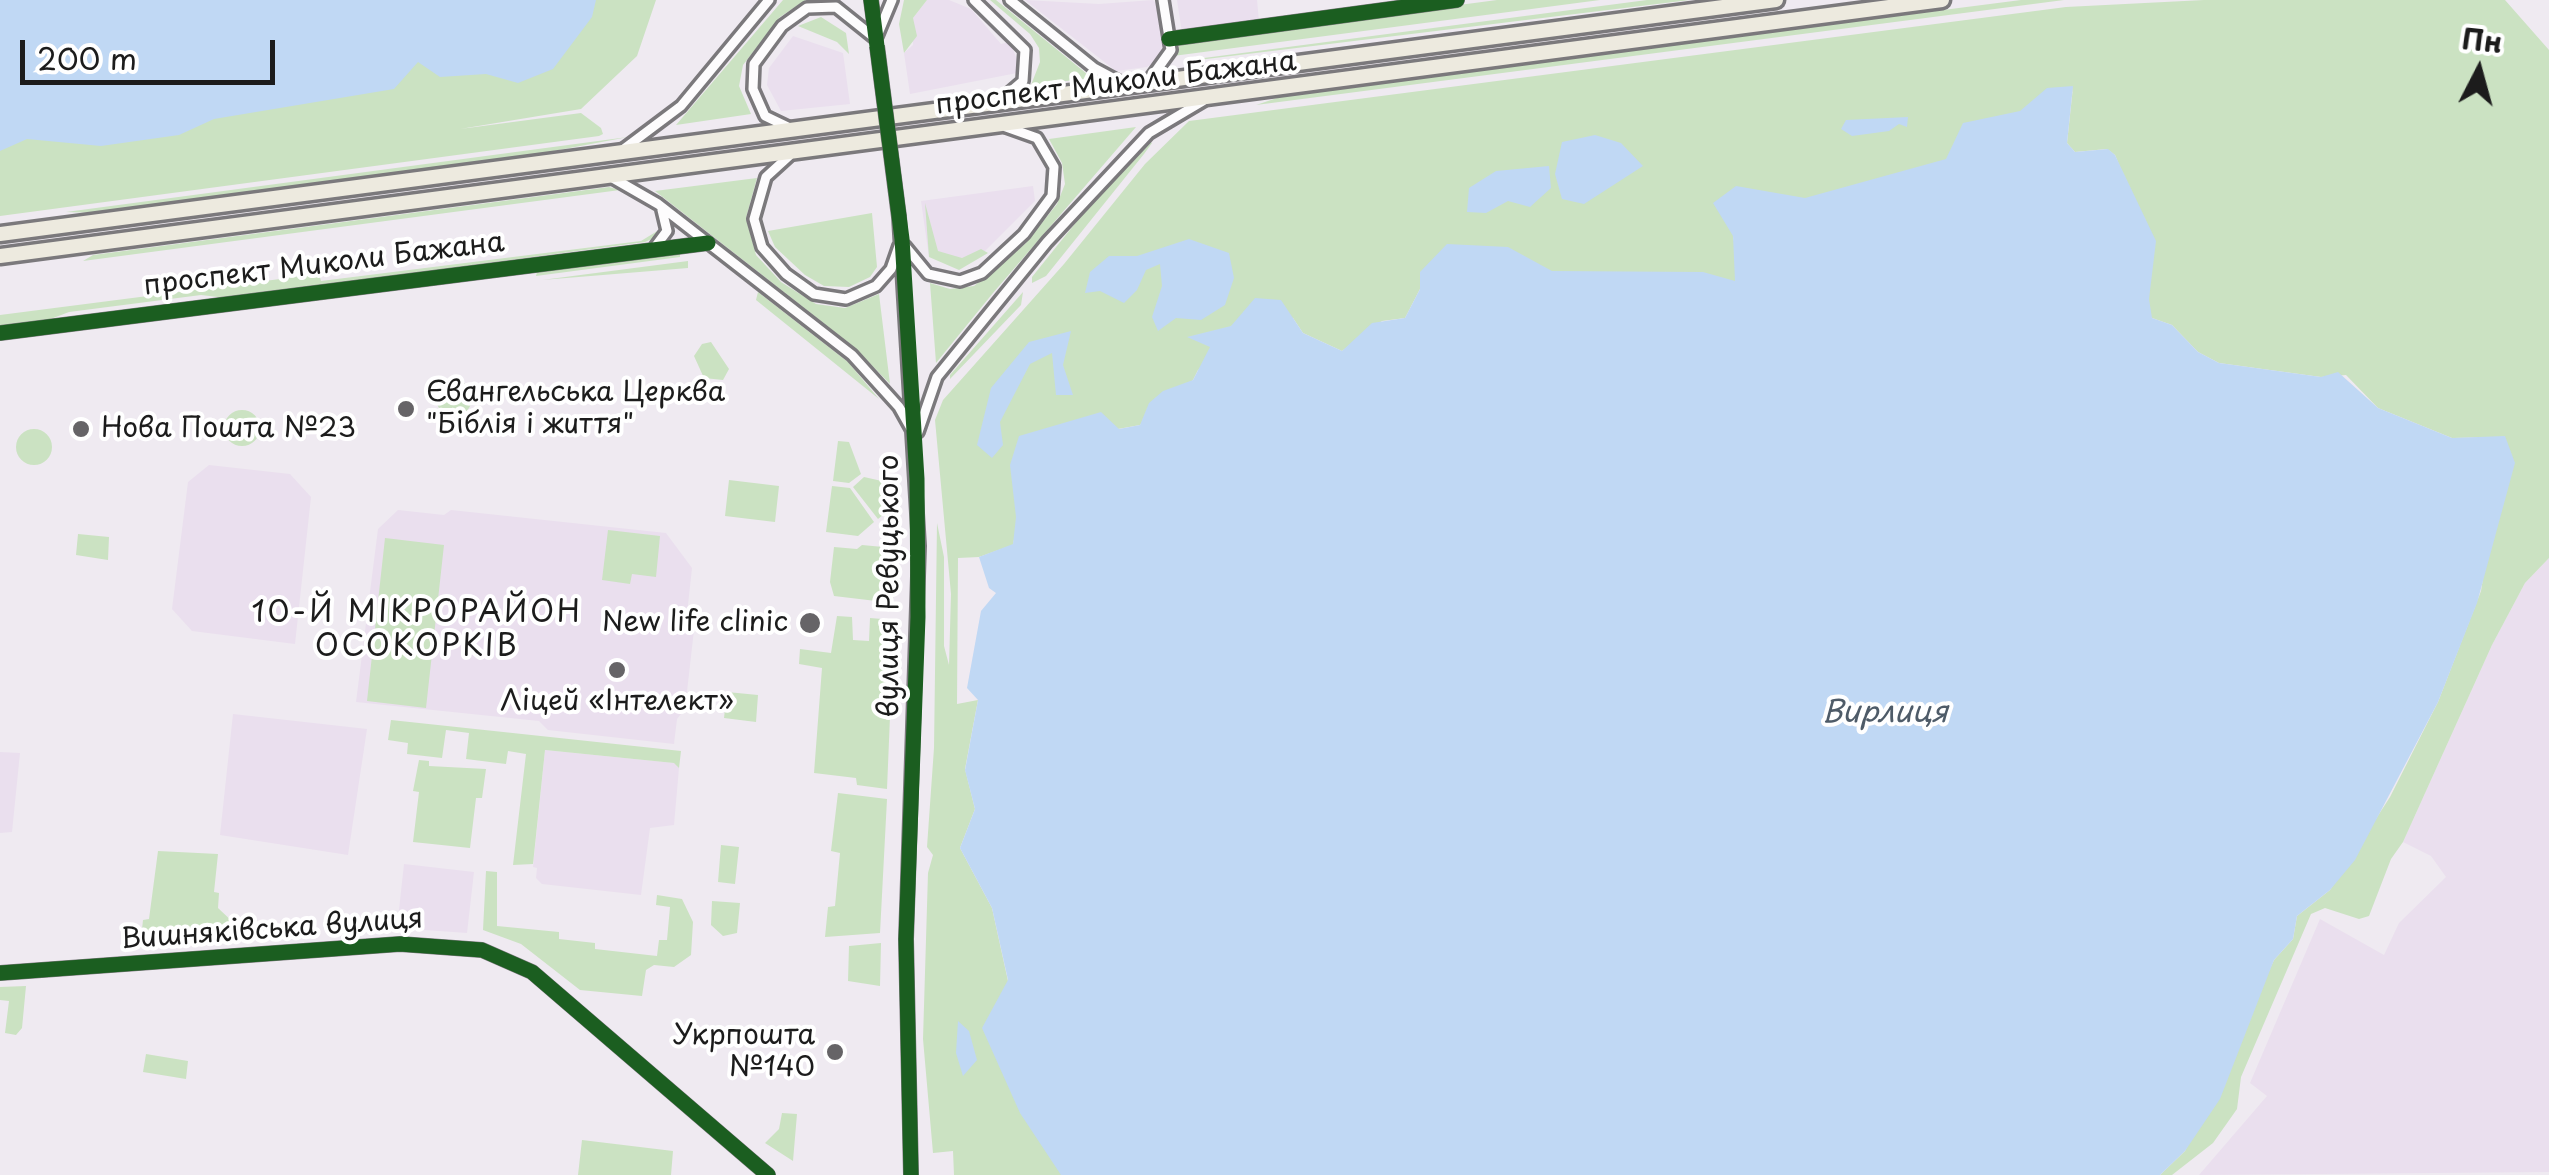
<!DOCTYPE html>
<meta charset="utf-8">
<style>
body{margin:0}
#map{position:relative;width:2549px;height:1175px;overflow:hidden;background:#efeaf1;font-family:"Playpen Sans",sans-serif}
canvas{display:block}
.north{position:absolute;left:2429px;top:20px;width:100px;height:100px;-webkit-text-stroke:8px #fff;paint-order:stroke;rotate:6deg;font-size:28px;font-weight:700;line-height:40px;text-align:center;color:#1c1c1c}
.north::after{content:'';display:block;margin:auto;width:35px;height:45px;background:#1c1c1c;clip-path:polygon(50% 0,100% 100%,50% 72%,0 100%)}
.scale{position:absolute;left:20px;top:40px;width:255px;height:45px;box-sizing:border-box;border:5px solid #1c1c1c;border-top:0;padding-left:12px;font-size:30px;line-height:35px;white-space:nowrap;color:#1c1c1c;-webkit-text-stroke:8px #fff;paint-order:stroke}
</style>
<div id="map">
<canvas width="2549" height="1175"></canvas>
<div class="north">Пн</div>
<div class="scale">200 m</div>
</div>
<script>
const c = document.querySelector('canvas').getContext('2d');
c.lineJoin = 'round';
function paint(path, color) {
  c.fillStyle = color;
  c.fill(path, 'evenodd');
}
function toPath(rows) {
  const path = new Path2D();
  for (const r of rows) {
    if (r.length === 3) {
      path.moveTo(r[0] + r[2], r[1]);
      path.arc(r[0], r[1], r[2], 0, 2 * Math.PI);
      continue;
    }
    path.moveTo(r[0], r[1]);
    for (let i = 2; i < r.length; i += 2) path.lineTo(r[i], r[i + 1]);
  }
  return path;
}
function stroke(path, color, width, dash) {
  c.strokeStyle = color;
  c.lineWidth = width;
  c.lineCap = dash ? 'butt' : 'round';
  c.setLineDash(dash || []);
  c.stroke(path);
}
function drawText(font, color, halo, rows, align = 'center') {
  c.font = font + ' "Playpen Sans",sans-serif';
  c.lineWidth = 8;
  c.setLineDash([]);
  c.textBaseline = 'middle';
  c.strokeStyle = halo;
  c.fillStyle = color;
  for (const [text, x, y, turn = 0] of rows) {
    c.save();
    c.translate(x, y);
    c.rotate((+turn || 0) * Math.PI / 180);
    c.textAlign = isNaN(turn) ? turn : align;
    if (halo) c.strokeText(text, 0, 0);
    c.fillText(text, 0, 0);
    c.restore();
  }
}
paint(toPath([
 [927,0,949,0,971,9,1001,44,1010,42,1022,72,910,94,904,53,913,45,913,18],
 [1025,0,1099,4,1153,0,1163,11,1168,43,1163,57,1147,67,1116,71],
 [1177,0,1257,0,1259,22,1182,33],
 [793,36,843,53,850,104,781,111,767,85,769,68],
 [1033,186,1035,201,976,260,929,257,921,201],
 [209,465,290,474,311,497,295,644,192,631,172,609,188,482],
 [398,510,444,515,451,510,666,533,692,568,686,623,694,630,685,709,677,719,674,744,548,730,539,721,356,702,378,529],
 [2549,558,2549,1172,2199,1175,2267,1096,2250,1083,2320,919,2384,955,2399,923,2446,877,2431,856,2403,842,2492,645,2525,583],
 [233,714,367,729,348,855,220,835],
 [545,750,675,763,679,768,674,825,650,828,641,895,542,884,536,878,537,868,533,867],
 [0,752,20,753,12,832,0,833],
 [404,864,474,872,467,933,397,928]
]), '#eadfee');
paint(toPath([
 [0,0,656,0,637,56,581,109,460,129,581,113,601,128,603,134,599,136,0,216],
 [783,0,806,0,780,17,743,65,739,86,751,114,676,125],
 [904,0,927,0,913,18,917,36,904,53,899,24],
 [990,0,996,0,1092,78,1031,85,1040,62,1039,48,1030,34],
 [1497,0,1600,0,1173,56,1179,46,1194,40],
 [1647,0,1690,0,1190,61,1204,58],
 [2021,0,2064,0,1256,105,1289,94],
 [2505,0,2549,50,2549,558,2525,583,2492,645,2403,842,2391,859,2369,916,2359,919,2325,908,2311,914,2241,1077,2237,1109,2213,1143,2172,1175,2160,1175,2185,1151,2274,960,2293,939,2297,916,2330,890,2390,797,2438,702,2481,591,2505,437,2452,438,2378,408,2346,375,2321,377,2219,363,2198,352,2172,325,2152,318,1995,148,1733,236,1739,270,1735,282,1420,289,1405,318,1382,321,1342,351,1303,333,1293,318,1198,370,1193,380,1140,425,1118,429,1020,505,1013,545,979,557,958,558,957,704,978,700,965,769,975,809,960,848,992,908,1008,981,1065,1175,954,1175,953,1151,933,1153,923,1039,928,873,933,855,927,847,934,748,937,523,944,557,944,646,949,665,951,594,935,420,943,400,1064,264,1145,164,1189,121,2066,7,2204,0],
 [2073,87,2067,143,2075,152,2107,149,2115,155,2130,190,2062,147],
 [821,17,846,33,849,54,837,42,798,26],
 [1136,127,993,293,936,363,930,283,950,289,974,286,1025,244,1057,204,1065,184,1062,163,1049,139],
 [628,137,522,157,94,213,66,212],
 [1148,140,1152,143,1144,154,1046,276,1032,283,1032,277,1106,185],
 [757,178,746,218,756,255,781,282,816,304,845,308,879,294,890,384,854,347,655,191],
 [609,187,620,190,83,261,93,255],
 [925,203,938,251,962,258,981,249,988,253,959,270,929,257],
 [872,213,877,267,870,277,849,287,824,286,805,275,775,247,768,231],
 [659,230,656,237,645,242,226,298,201,295,69,312,40,323,0,328,0,315,319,274,321,281,641,241],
 [680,250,680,257,536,276,538,268],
 [688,261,688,268,542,280],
 [758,292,848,362,879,399,756,300],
 [1023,292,1021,305,950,379,950,375],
 [711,342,729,369,723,380,704,378,694,356,702,344],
 [454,398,18],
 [242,428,18],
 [34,447,18],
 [838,441,849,442,861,474,849,483,833,481],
 [864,477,895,484,894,506,878,519,853,487],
 [729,480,779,486,775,522,725,516],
 [832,486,850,488,874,522,858,536,826,532],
 [608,530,660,536,656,577,632,574,630,584,602,580],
 [78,534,109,537,108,560,76,555],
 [385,538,444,545,426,708,367,701],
 [862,545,894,548,893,603,834,596,830,582,834,547,857,549],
 [837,616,852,617,853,640,869,641,870,618,894,620,887,789,857,785,856,778,814,773,822,668,799,664,800,649,831,653],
 [727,692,758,695,756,722,724,718],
 [391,720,681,751,679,768,674,763,545,750,533,864,513,865,526,754,508,751,506,764,466,759,469,733,446,730,442,758,407,754,408,743,388,740],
 [419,760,429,761,429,766,486,769,482,798,476,798,470,848,413,842,419,792,413,791],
 [838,793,887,799,880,933,825,937,828,907,835,906,840,853,831,851],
 [721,845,739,847,735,884,718,882],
 [158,851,218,854,214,892,219,893,218,908,252,940,140,948,143,920,149,919],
 [486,871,497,872,497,926,559,932,559,939,595,943,595,949,657,956,659,940,667,940,670,907,656,905,657,895,682,899,693,922,691,955,674,967,654,965,646,970,642,996,580,990,521,944,483,930],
 [712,901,740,903,737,933,723,936,711,925],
 [881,943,880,986,848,981,849,946],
 [26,986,22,1028,16,1035,5,1033,9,1001,0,1000,0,987],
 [146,1054,188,1061,186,1079,143,1072],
 [782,1113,797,1114,793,1161,765,1143,779,1129],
 [582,1140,673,1151,671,1175,578,1175]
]), '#cbe2c2');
paint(toPath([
 [0,0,596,0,592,17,553,69,518,83,486,74,440,77,418,62,394,89,214,119,179,135,101,146,27,139,0,151],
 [2073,86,2067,143,2075,152,2108,149,2115,155,2156,241,2149,299,2152,318,2172,325,2198,352,2219,363,2321,377,2338,372,2378,408,2452,438,2505,436,2515,463,2477,603,2438,702,2355,860,2330,890,2297,916,2293,939,2274,960,2220,1099,2185,1151,2160,1175,1061,1175,1020,1113,982,1028,1008,980,992,908,960,848,975,809,965,770,978,700,967,688,981,611,996,593,989,588,979,557,1013,544,1016,517,1010,465,1019,436,1101,412,1119,429,1140,425,1149,403,1163,391,1193,380,1210,347,1187,337,1231,326,1255,298,1281,300,1303,333,1342,351,1372,323,1405,318,1420,289,1420,272,1447,244,1508,247,1552,271,1703,272,1735,281,1733,236,1713,203,1736,186,1805,198,1946,159,1963,123,2020,111,2047,88],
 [1908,117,1907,127,1899,124,1889,131,1852,136,1841,129,1846,120],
 [1595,135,1621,143,1643,166,1584,204,1562,199,1555,174,1562,142],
 [1549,166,1551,188,1530,207,1508,201,1486,213,1467,212,1469,188,1496,171],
 [1189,239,1229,253,1234,278,1225,305,1201,320,1176,318,1158,331,1152,317,1162,286,1160,264,1146,270,1137,290,1124,303,1100,291,1085,293,1090,272,1109,256,1137,256],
 [1071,331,1063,365,1073,395,1056,395,1052,353,1030,364,1000,422,1003,445,992,458,977,445,991,388,1029,342],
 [958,1021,969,1031,977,1060,963,1076,956,1053]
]), '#c0d8f4');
const minor = toPath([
 [871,0,876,37],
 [974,0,1025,50,1023,81,1002,99],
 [1010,0,1094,68,1122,83],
 [877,36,892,0],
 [1169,39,1457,0],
 [1148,82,1171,50,1163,0],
 [790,128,765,116,753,89,754,64,782,26,807,8,836,7,876,39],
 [621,151,681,106,769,0],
 [789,156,766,177,754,219,762,247,786,274,814,294,846,299,876,286,891,269,899,246],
 [611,177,658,204,852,355,899,407,913,432],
 [899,217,919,546,906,939,911,1175],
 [905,246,928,274,960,281,982,273,1024,234,1052,196,1054,167,1037,138,1006,127],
 [655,247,667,231,662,210],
 [0,333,708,243],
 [918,432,937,377,1047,242,1149,133,1203,101],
 [0,973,400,944,482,950,532,972,768,1175]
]);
const highway = toPath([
 [0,234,1776,0],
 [0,256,1942,0]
]);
stroke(minor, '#7b797c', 16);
stroke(highway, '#7b797c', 21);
stroke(minor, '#fdfcfd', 9);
stroke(highway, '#edeadf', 14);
const minorBridge = toPath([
 [877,46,899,217]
]);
stroke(minorBridge, '#7b797c', 16, []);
stroke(minorBridge, '#fdfcfd', 9);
stroke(toPath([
 [871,0,902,239,917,479,918,617,906,939,911,1175],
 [1169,39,1457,0],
 [0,333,708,243],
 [0,973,400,944,482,950,532,972,768,1175]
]), '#1b5e20', 15);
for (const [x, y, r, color] of [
 [406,409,10,"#666467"],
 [81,429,10,"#666467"],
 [810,623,12,"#666467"],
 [617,670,10,"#666467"],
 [835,1052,10,"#666467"]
]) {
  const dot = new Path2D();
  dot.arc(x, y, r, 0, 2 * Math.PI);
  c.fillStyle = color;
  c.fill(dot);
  stroke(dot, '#fff', 4);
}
drawText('28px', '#1c1c1c', '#fff', [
 ["проспект Миколи Бажана",1116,84,-7],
 ["проспект Миколи Бажана",324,265,-7],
 ["вулиця Ревуцького",890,586,-90],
 ["Вишняківська вулиця",272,930,-4]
]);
drawText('28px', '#1c1c1c', '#fff', [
 ["Євангельська Церква",426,393],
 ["\"Біблія і життя\"",426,425],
 ["Нова Пошта №23",101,429],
 ["New life clinic",788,623,"right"],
 ["Ліцей «Інтелект»",617,702,"center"],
 ["Укрпошта",815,1036,"right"],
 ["№140",815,1068,"right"]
], 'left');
c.letterSpacing = '2.5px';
drawText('30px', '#1c1c1c', '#fff', [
 ["10-Й МІКРОРАЙОН",417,614],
 ["ОСОКОРКІВ",417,648]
]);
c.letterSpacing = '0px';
drawText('italic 30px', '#4e5b68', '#fff', [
 ["Вирлиця",1885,714]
]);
</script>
